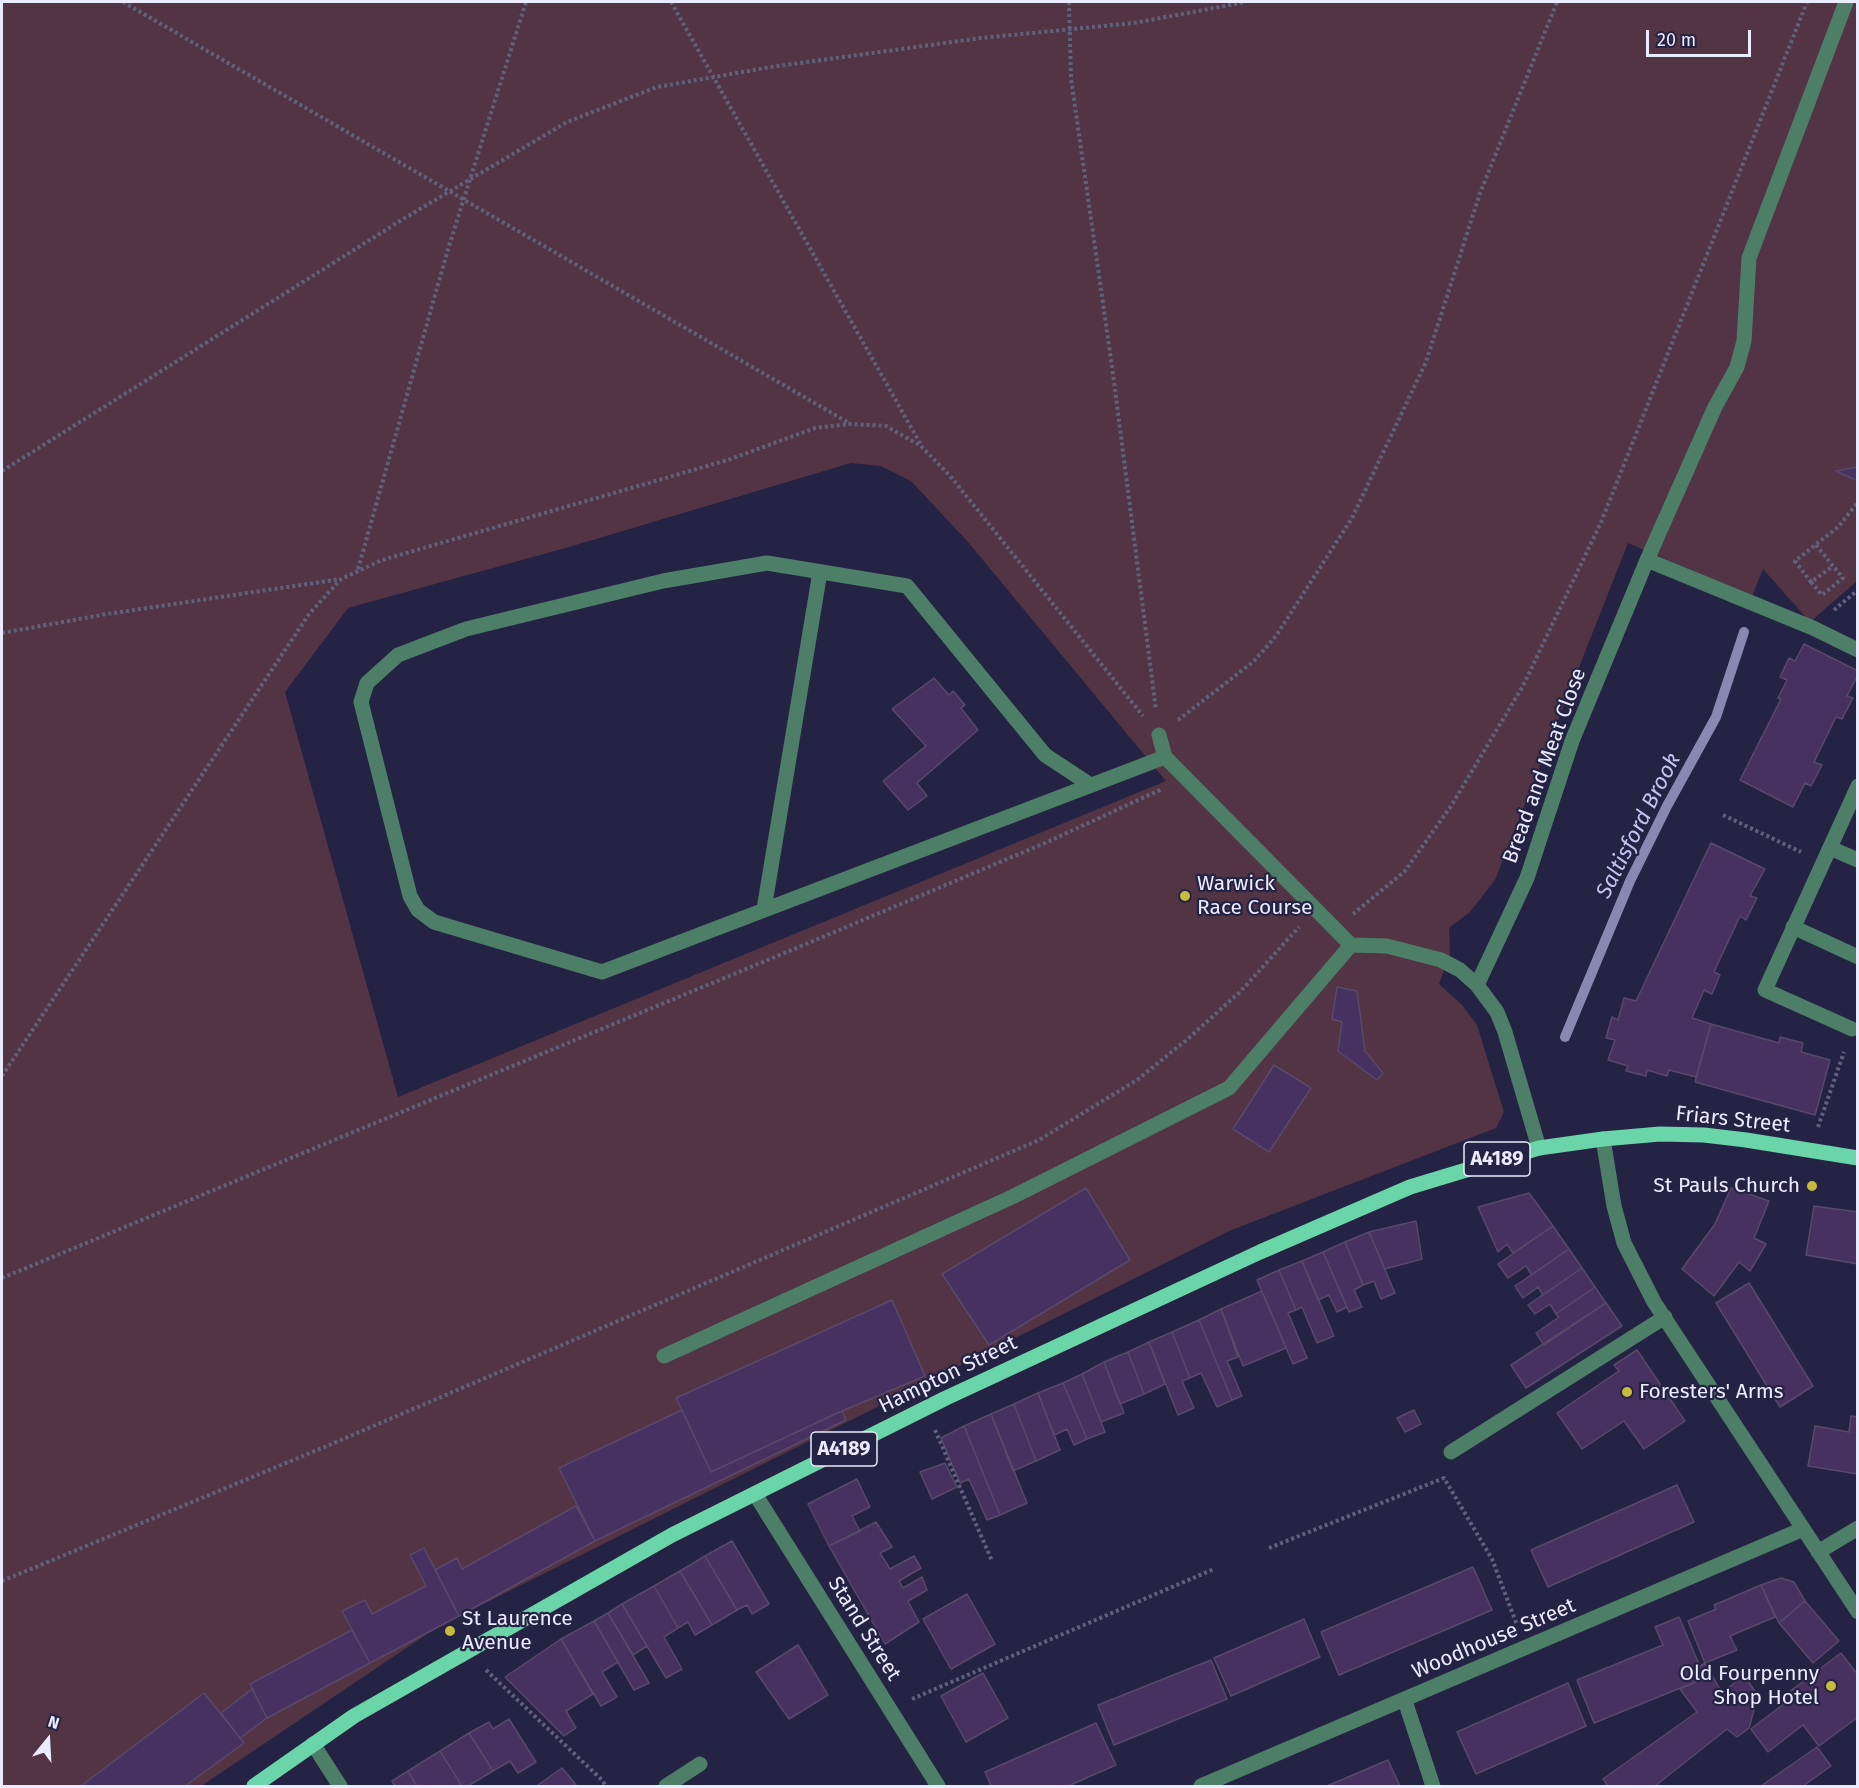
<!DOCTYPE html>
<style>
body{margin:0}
#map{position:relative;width:1859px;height:1788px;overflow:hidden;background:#252343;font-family:"Fira Sans",sans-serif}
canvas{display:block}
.frame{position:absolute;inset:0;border:3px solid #eaebfc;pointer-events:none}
.north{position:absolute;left:18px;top:1710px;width:60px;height:60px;-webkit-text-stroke:4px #252343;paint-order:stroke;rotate:18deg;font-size:16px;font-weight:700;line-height:24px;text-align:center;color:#eaebfc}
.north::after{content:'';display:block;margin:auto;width:21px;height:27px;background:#eaebfc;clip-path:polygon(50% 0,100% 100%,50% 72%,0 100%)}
.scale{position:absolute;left:1646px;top:30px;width:105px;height:27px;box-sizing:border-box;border:3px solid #eaebfc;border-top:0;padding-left:8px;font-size:18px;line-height:21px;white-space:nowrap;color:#eaebfc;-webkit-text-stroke:4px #252343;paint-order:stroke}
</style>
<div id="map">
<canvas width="1859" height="1788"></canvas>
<div class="frame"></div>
<div class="north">N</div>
<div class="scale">20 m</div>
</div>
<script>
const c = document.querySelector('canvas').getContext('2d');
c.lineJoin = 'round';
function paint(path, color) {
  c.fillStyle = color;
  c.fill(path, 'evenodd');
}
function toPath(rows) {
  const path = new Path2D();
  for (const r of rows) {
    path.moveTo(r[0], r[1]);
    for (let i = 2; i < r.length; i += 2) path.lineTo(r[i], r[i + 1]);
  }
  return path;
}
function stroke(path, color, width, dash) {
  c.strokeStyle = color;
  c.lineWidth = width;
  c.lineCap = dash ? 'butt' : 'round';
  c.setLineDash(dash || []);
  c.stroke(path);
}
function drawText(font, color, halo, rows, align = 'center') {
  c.font = font + ' "Fira Sans",sans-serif';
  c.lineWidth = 4.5;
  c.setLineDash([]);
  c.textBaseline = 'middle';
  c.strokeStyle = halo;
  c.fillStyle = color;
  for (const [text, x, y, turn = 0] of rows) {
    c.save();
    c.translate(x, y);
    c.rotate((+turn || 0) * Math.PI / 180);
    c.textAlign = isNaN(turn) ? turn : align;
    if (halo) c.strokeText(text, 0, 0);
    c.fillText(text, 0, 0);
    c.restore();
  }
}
paint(toPath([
 [2,2,1857,2,1858,467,1837,471,1857,481,1857,581,1810,622,1763,569,1752,596,1628,543,1495,880,1470,912,1449,928,1450,954,1439,984,1462,1005,1477,1025,1504,1112,1496,1128,1229,1231,459,1616,433,1630,201,1786,2,1786],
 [851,463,881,466,911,481,968,542,1166,781,398,1097,285,692,348,608,569,547]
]), '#523445');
stroke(toPath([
 [1565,1037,1630,881,1667,806,1716,717,1744,632]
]), '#8988b2', 10);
const building = toPath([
 [1858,467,1858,481,1836,471,1858,467],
 [1804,644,1858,671,1858,675,1847,696,1853,698,1842,719,1836,717,1814,762,1822,765,1811,786,1805,783,1793,807,1740,780,1781,699,1778,698,1787,680,1780,677,1789,658,1795,661,1804,644],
 [934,678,949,695,953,691,965,705,961,708,978,730,917,783,927,796,908,810,883,781,926,746,892,709,934,678],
 [1711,843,1765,869,1750,896,1757,898,1746,920,1740,916,1714,972,1720,975,1712,994,1704,990,1692,1018,1711,1024,1696,1077,1669,1070,1667,1076,1647,1070,1646,1076,1626,1071,1628,1066,1608,1060,1615,1040,1606,1038,1612,1017,1618,1020,1624,998,1636,1001,1711,843],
 [1337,987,1357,991,1365,1051,1383,1073,1377,1080,1338,1051,1342,1022,1332,1019,1337,987],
 [1711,1024,1779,1043,1780,1037,1803,1043,1801,1052,1830,1060,1815,1115,1695,1082,1711,1024],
 [1274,1065,1311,1088,1269,1152,1233,1129,1274,1065],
 [1086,1188,1130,1260,989,1345,942,1274,1086,1188],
 [1731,1188,1769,1201,1754,1238,1766,1244,1750,1271,1739,1262,1714,1296,1682,1269,1715,1224,1731,1188],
 [1529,1193,1553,1226,1513,1253,1507,1244,1498,1252,1478,1207,1529,1193],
 [1814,1206,1858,1212,1858,1264,1806,1255,1814,1206],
 [1416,1221,1422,1259,1385,1269,1369,1232,1416,1221],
 [1553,1226,1569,1249,1532,1275,1526,1266,1508,1278,1498,1264,1553,1226],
 [1369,1232,1395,1293,1381,1299,1374,1281,1363,1285,1345,1242,1369,1232],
 [1345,1242,1363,1285,1354,1290,1362,1307,1349,1312,1323,1252,1345,1242],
 [1569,1249,1582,1268,1543,1295,1538,1287,1523,1298,1515,1286,1569,1249],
 [1323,1252,1347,1307,1337,1312,1329,1295,1318,1300,1302,1261,1323,1252],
 [1302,1261,1334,1336,1317,1343,1302,1307,1296,1310,1279,1270,1302,1261],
 [1582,1268,1595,1287,1556,1314,1550,1304,1535,1314,1528,1305,1582,1268],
 [1279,1270,1296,1310,1288,1313,1307,1358,1293,1364,1257,1280,1279,1270],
 [1749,1283,1813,1386,1780,1407,1716,1303,1749,1283],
 [1595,1287,1606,1303,1544,1345,1536,1333,1559,1317,1556,1314,1595,1287],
 [1262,1291,1286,1348,1243,1366,1221,1309,1262,1291],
 [892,1300,925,1376,842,1411,711,1472,676,1398,892,1300],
 [1606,1303,1622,1326,1526,1388,1511,1365,1606,1303],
 [1221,1309,1238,1357,1227,1361,1242,1396,1232,1400,1199,1320,1221,1309],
 [1199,1320,1232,1400,1217,1407,1201,1373,1190,1378,1172,1332,1199,1320],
 [1172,1332,1190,1378,1182,1381,1194,1408,1178,1415,1149,1342,1172,1332],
 [1149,1342,1165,1384,1144,1394,1128,1352,1149,1342],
 [1637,1350,1685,1421,1644,1449,1624,1421,1582,1449,1557,1413,1619,1371,1614,1365,1637,1350],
 [1128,1352,1144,1394,1120,1404,1104,1362,1128,1352],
 [1104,1362,1124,1413,1101,1422,1082,1374,1104,1362],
 [1082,1374,1105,1432,1087,1439,1063,1383,1082,1374],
 [1063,1383,1087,1439,1074,1445,1067,1429,1054,1435,1038,1393,1063,1383],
 [1038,1393,1060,1450,1036,1461,1014,1404,1038,1393],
 [1014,1404,1036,1461,1013,1471,991,1414,1014,1404],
 [682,1410,711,1472,842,1411,846,1420,595,1541,559,1468,682,1410],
 [1414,1410,1421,1424,1405,1432,1397,1418,1414,1410],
 [991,1414,1027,1503,1000,1515,964,1426,991,1414],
 [1851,1416,1858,1417,1858,1474,1808,1466,1815,1426,1849,1432,1851,1416],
 [964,1426,1000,1515,987,1520,969,1479,960,1483,941,1438,964,1426],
 [945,1463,957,1487,932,1499,920,1472,945,1463],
 [857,1479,870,1507,852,1516,860,1531,829,1546,808,1504,857,1479],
 [1677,1485,1694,1522,1548,1587,1531,1550,1677,1485],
 [576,1506,595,1541,459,1616,435,1570,457,1558,462,1569,576,1506],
 [876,1522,892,1547,880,1553,890,1569,914,1556,921,1568,899,1581,903,1588,922,1577,927,1590,908,1601,919,1622,885,1644,829,1546,876,1522],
 [732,1541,769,1604,752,1614,747,1605,737,1610,705,1556,732,1541],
 [424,1548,459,1616,370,1663,342,1611,365,1600,372,1614,426,1586,410,1555,424,1548],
 [705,1556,737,1610,712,1625,680,1571,705,1556],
 [1473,1567,1492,1610,1339,1675,1321,1632,1473,1567],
 [680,1571,712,1625,695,1635,688,1622,678,1628,654,1586,680,1571],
 [1781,1578,1794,1582,1805,1601,1779,1623,1761,1585,1781,1578],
 [1761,1585,1775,1617,1730,1636,1737,1650,1705,1663,1688,1621,1716,1609,1714,1605,1761,1585],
 [654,1586,678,1628,664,1637,682,1669,666,1678,622,1604,654,1586],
 [967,1594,995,1644,951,1669,923,1619,967,1594],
 [1805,1601,1839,1641,1813,1663,1779,1623,1805,1601],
 [622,1604,647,1646,633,1655,608,1613,622,1604],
 [608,1613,649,1683,634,1690,594,1621,608,1613],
 [1679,1617,1705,1678,1594,1723,1577,1680,1663,1645,1655,1627,1679,1617],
 [1304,1619,1320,1657,1231,1696,1214,1658,1304,1619],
 [594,1621,618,1662,602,1672,617,1697,601,1706,561,1639,594,1621],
 [352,1630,370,1663,267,1718,250,1684,352,1630],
 [561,1639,593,1694,566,1711,576,1728,564,1736,505,1677,561,1639],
 [798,1645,828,1695,789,1719,756,1672,798,1645],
 [1841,1653,1858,1675,1858,1717,1819,1746,1803,1725,1768,1752,1751,1729,1785,1703,1781,1698,1841,1653],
 [1211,1660,1227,1699,1114,1745,1098,1705,1211,1660],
 [1705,1663,1722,1693,1744,1675,1758,1696,1749,1728,1737,1737,1727,1729,1655,1786,1608,1786,1603,1779,1697,1712,1680,1689,1705,1678,1700,1666,1705,1663],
 [983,1673,1008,1718,966,1742,941,1696,983,1673],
 [1568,1683,1586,1726,1476,1774,1457,1732,1568,1683],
 [252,1689,267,1718,240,1738,221,1713,252,1689],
 [204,1693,244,1743,185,1786,81,1786,204,1693],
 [509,1719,536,1762,518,1773,510,1761,493,1771,469,1733,489,1722,493,1729,509,1719],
 [1096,1723,1116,1765,1068,1786,991,1786,985,1772,1096,1723],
 [469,1733,493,1771,468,1786,462,1786,440,1751,469,1733],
 [1817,1747,1831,1766,1803,1786,1761,1786,1817,1747],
 [440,1751,462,1786,417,1786,408,1771,440,1751],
 [1388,1760,1400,1786,1327,1786,1388,1760],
 [562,1768,577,1786,539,1786,538,1785,562,1768],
 [408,1771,417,1786,395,1786,392,1781,408,1771]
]);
paint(building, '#473160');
stroke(building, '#58496b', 1.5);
stroke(toPath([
 [123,2,849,423],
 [671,2,921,445],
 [1069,2,1071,78,1113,374,1156,710],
 [2,471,408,216,567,122,657,87,771,67,981,38,1134,23,1246,2],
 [1816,545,1833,566,1811,582,1795,561,1838,527,1858,502],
 [358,569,448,249,526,2],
 [1811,582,1822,595,1843,578,1833,566],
 [1834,610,1858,590],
 [2,633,107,614,341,579],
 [1178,720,1253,662,1276,636,1352,518,1426,362,1480,193,1557,2],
 [1723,815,1801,852],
 [1353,914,1405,871,1451,806,1523,686,1602,520,1807,2],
 [2,1076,309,614,341,579,382,560,728,460,815,428,849,424,886,426,921,446,951,477,1143,716],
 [1818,1127,1844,1052],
 [2,1278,799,947,1045,843,1162,789],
 [935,1430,992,1561],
 [1269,1548,1444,1478,1492,1559,1517,1625],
 [2,1581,327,1446,1039,1140,1137,1080,1190,1037,1240,992,1299,927],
 [486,1670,602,1780,606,1786],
 [912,1699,1214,1569]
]), '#62617c', 4, [3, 3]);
stroke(toPath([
 [1647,560,1813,628,1858,650],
 [1159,735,1165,757,1351,945],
 [1089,784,1045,755,907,586,767,563,663,581,466,629,398,655,367,683,361,702,410,896,418,910,434,922,602,972,1165,757],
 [1830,848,1858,860],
 [764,909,820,572],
 [1793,927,1858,957],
 [1477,985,1527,878,1572,741,1647,560,1715,407,1737,367,1744,341,1749,258,1846,2],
 [1852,1029,1765,990,1858,786],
 [1603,1139,1614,1206,1624,1243,1654,1302,1858,1612],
 [664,1356,1012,1197,1229,1088,1351,945,1387,946,1441,960,1460,970,1477,985,1497,1012,1505,1032,1539,1148],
 [1451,1452,1665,1317],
 [755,1494,938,1786],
 [1818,1552,1858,1528],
 [1405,1701,1433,1786],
 [313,1744,340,1786],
 [666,1786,700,1764],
 [1201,1786,1803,1529]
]), '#4d7e68', 15);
stroke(toPath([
 [254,1786,354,1716,672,1535,946,1398,1260,1252,1410,1187,1539,1148,1603,1139,1660,1134,1704,1135,1746,1140,1858,1158]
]), '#69d5a8', 15);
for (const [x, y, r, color] of [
 [1185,896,6,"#c7bb3c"],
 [1812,1186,6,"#c7bb3c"],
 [1627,1392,6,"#c7bb3c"],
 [450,1631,6,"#c7bb3c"],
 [1831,1686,6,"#c7bb3c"]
]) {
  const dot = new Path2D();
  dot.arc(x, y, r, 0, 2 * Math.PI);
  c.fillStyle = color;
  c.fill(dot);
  stroke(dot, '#252343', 2);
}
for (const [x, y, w] of [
 [1497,1159,66],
 [844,1449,66]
]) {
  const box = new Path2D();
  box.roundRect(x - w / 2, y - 17, w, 34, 4.5);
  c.fillStyle = '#252343';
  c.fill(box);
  stroke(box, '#eaebfc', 1.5);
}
drawText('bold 20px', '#eaebfc', null, [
 ["A4189",1497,1159],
 ["A4189",844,1449]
]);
drawText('21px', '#eaebfc', '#252343', [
 ["Bread and Meat Close",1545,766,-70],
 ["Friars Street",1733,1120,6],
 ["Hampton Street",948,1375,-26],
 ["Stand Street",864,1629,58],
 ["Woodhouse Street",1494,1639,-23]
]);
drawText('21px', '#eaebfc', '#252343', [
 ["Warwick",1197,884],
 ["Race Course",1197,908],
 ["St Pauls Church",1800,1186,"right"],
 ["Foresters' Arms",1639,1392],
 ["St Laurence",462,1619],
 ["Avenue",462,1643],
 ["Old Fourpenny",1819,1674,"right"],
 ["Shop Hotel",1819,1698,"right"]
], 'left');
drawText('italic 22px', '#c3c3f3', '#252343', [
 ["Saltisford Brook",1639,826,-63]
]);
</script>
